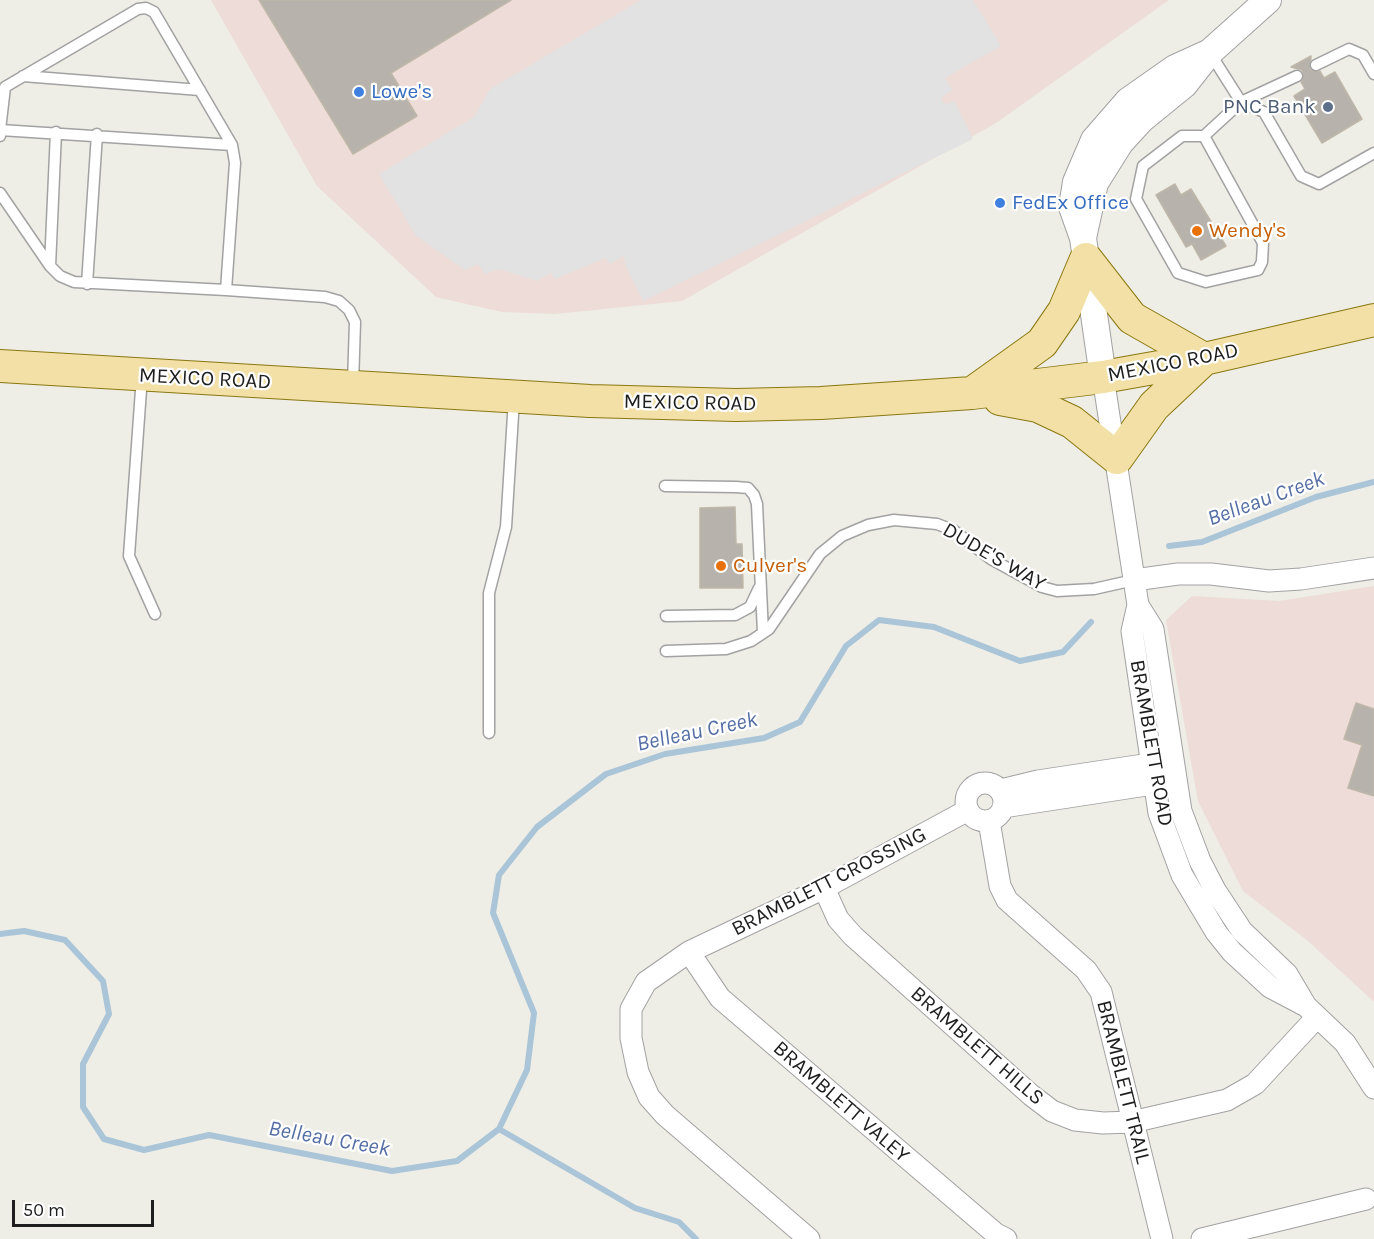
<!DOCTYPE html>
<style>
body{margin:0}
#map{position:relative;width:1374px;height:1239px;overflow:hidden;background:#eeede6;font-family:Karla,sans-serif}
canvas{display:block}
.scale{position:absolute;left:12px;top:1200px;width:142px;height:27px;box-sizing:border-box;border:3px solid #1e1e1e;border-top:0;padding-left:8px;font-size:18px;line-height:21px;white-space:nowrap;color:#1e1e1e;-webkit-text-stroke:4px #fff;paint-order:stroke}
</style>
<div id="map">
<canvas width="1374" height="1239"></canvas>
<div class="scale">50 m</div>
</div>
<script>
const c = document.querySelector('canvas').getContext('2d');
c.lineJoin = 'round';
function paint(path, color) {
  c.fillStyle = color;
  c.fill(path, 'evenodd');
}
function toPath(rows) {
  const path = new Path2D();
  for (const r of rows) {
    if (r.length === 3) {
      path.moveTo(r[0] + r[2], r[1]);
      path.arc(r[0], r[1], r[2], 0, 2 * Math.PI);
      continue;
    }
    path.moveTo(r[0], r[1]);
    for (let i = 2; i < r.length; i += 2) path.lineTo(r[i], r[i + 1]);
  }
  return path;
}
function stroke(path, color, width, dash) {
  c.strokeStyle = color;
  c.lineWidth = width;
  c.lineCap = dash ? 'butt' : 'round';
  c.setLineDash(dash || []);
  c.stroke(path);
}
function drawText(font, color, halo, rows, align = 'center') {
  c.font = font + ' Karla,sans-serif';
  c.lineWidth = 4.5;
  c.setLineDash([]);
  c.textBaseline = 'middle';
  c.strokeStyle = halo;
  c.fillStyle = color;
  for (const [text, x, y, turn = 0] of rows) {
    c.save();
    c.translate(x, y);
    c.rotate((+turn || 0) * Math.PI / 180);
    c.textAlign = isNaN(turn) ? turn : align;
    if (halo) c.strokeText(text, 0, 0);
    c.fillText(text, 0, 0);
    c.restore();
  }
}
paint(toPath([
 [211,0,1169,0,996,123,682,301,555,314,502,312,436,297,317,186],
 [1374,586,1374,1002,1308,941,1243,891,1198,801,1166,620,1192,596,1279,601]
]), '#eddcd7');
paint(toPath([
 [641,0,973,0,1001,46,945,78,952,90,942,97,942,102,947,104,954,101,973,139,643,301,625,264,624,256,610,264,605,258,555,279,551,273,537,281,499,269,485,274,478,264,465,270,416,236,379,174,474,117,490,89]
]), '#e2e2e2');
stroke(toPath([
 [1169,546,1202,542,1316,497,1374,482],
 [0,934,24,931,65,940,103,981,109,1014,83,1064,83,1107,104,1139,144,1150,209,1135,392,1171,457,1161,499,1129,527,1070,534,1013,493,913,499,875,537,827,606,774,665,754,764,738,800,722,846,646,879,620,934,627,1020,661,1063,652,1091,622],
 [499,1129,635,1208,679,1222,696,1239]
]), '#aac5d8', 6);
const building = toPath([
 [259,0,511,0,391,73,417,116,353,154,259,0],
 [1311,56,1310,69,1315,72,1320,71,1324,78,1335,72,1362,119,1322,143,1294,96,1305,89,1301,82,1304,76,1302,70,1291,67,1311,56],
 [1175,184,1181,195,1191,189,1226,246,1201,260,1192,244,1186,247,1156,195,1175,184],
 [735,507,736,544,742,544,743,588,700,588,700,508,735,507],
 [1356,703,1374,709,1374,796,1348,788,1362,745,1344,739,1356,703]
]);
paint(building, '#b7b3ac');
stroke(building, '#bfb7a9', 1.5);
const service = toPath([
 [1210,53,1241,102,1264,112,1301,176,1319,184,1374,153],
 [1316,65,1349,49,1363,55,1374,74],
 [23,76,200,90],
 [0,130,5,87,138,9,146,8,154,12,232,145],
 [0,136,0,130,232,145,235,163,226,290,74,282,60,276,50,266,0,193],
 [1204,136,1263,243,1262,262,1258,270,1206,282,1178,273,1136,199,1143,166,1182,136,1204,136,1241,102,1297,76],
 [50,266,56,132],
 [87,284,97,134],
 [226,290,325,297,339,301,349,310,355,322,353,384],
 [142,376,129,556,155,614],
 [665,486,736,487,748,488,754,495,757,504,763,633],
 [666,616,735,615,750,607,759,588],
 [666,651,726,649,751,641,769,629,820,554,842,536,868,525,894,520,937,524,953,530,991,559,1042,587,1057,591,1094,589,1134,580],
 [489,733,489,593,506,527,514,399]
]);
const minor = toPath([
 [1103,377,1138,605,1132,631,1159,813,1182,875,1216,932,1232,952,1270,987,1306,1006],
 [1134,580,1178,574,1211,574,1269,581,1301,579,1374,568],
 [1138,605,1153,629,1181,811,1200,861,1215,890,1242,931,1287,974,1306,1006,1345,1043,1374,1088],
 [985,802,19],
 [1001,790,1038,781,1163,762],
 [1003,807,1166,782],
 [989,821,1000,886,1007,900,1086,970,1101,992,1162,1239],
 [824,888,838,919,853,936,1031,1095,1052,1111,1075,1120,1103,1123,1132,1122,1227,1100,1255,1084,1317,1017],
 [689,952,720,998,996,1234,1006,1239],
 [809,1239,665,1115,649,1097,638,1072,631,1038,631,1009,646,982,689,952,824,888,968,810],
 [1202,1239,1366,1199]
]);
const tertiary = toPath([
 [1083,238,1095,183,1120,143,1141,120,1184,85,1210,52,1268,0],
 [1103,377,1083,238,1072,207,1076,182,1094,140,1128,101,1175,68,1210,52]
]);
const primary = toPath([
 [0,366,590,401,736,405,821,403,972,393,1103,377,1204,359,1374,320],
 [975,391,1042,343,1064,311,1086,259,1132,318,1204,359],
 [1000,399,1038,406,1072,422,1117,458,1154,406,1204,359]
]);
stroke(service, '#a2a2a2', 13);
stroke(minor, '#a2a2a2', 23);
stroke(tertiary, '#a2a2a2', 28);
stroke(primary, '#8a780f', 34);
stroke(service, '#fff', 10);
stroke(minor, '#fff', 21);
stroke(tertiary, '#fff', 26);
stroke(primary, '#f2e0a7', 32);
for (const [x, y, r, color] of [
 [359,92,6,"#3f7fe0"],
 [1328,107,6,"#5c6f8a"],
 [1000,203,6,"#3f7fe0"],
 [1197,231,6,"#e8710a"],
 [721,566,6,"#e8710a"]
]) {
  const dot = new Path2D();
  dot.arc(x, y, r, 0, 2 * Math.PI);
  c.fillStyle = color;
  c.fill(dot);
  stroke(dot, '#fff', 2);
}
drawText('21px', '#366cbe', '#fff', [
 ["Lowe's",371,92],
 ["FedEx Office",1012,203]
], 'left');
drawText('21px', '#4e5e75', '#fff', [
 ["PNC Bank",1316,107]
], 'right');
drawText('21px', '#c56008', '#fff', [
 ["Wendy's",1209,231],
 ["Culver's",733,566]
], 'left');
drawText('21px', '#1e1e1e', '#fff', [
 ["MEXICO ROAD",1173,363,-11],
 ["MEXICO ROAD",205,379,3],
 ["MEXICO ROAD",690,403,1],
 ["DUDE'S WAY",994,557,30],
 ["BRAMBLETT ROAD",1151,743,80],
 ["BRAMBLETT CROSSING",829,882,-27],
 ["BRAMBLETT HILLS",977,1046,41],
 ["BRAMBLETT TRAIL",1123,1082,76],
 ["BRAMBLETT VALEY",841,1102,41]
]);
drawText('italic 22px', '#546ea5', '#fff', [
 ["Belleau Creek",1266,499,-20],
 ["Belleau Creek",697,732,-12],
 ["Belleau Creek",329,1139,10]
]);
</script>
